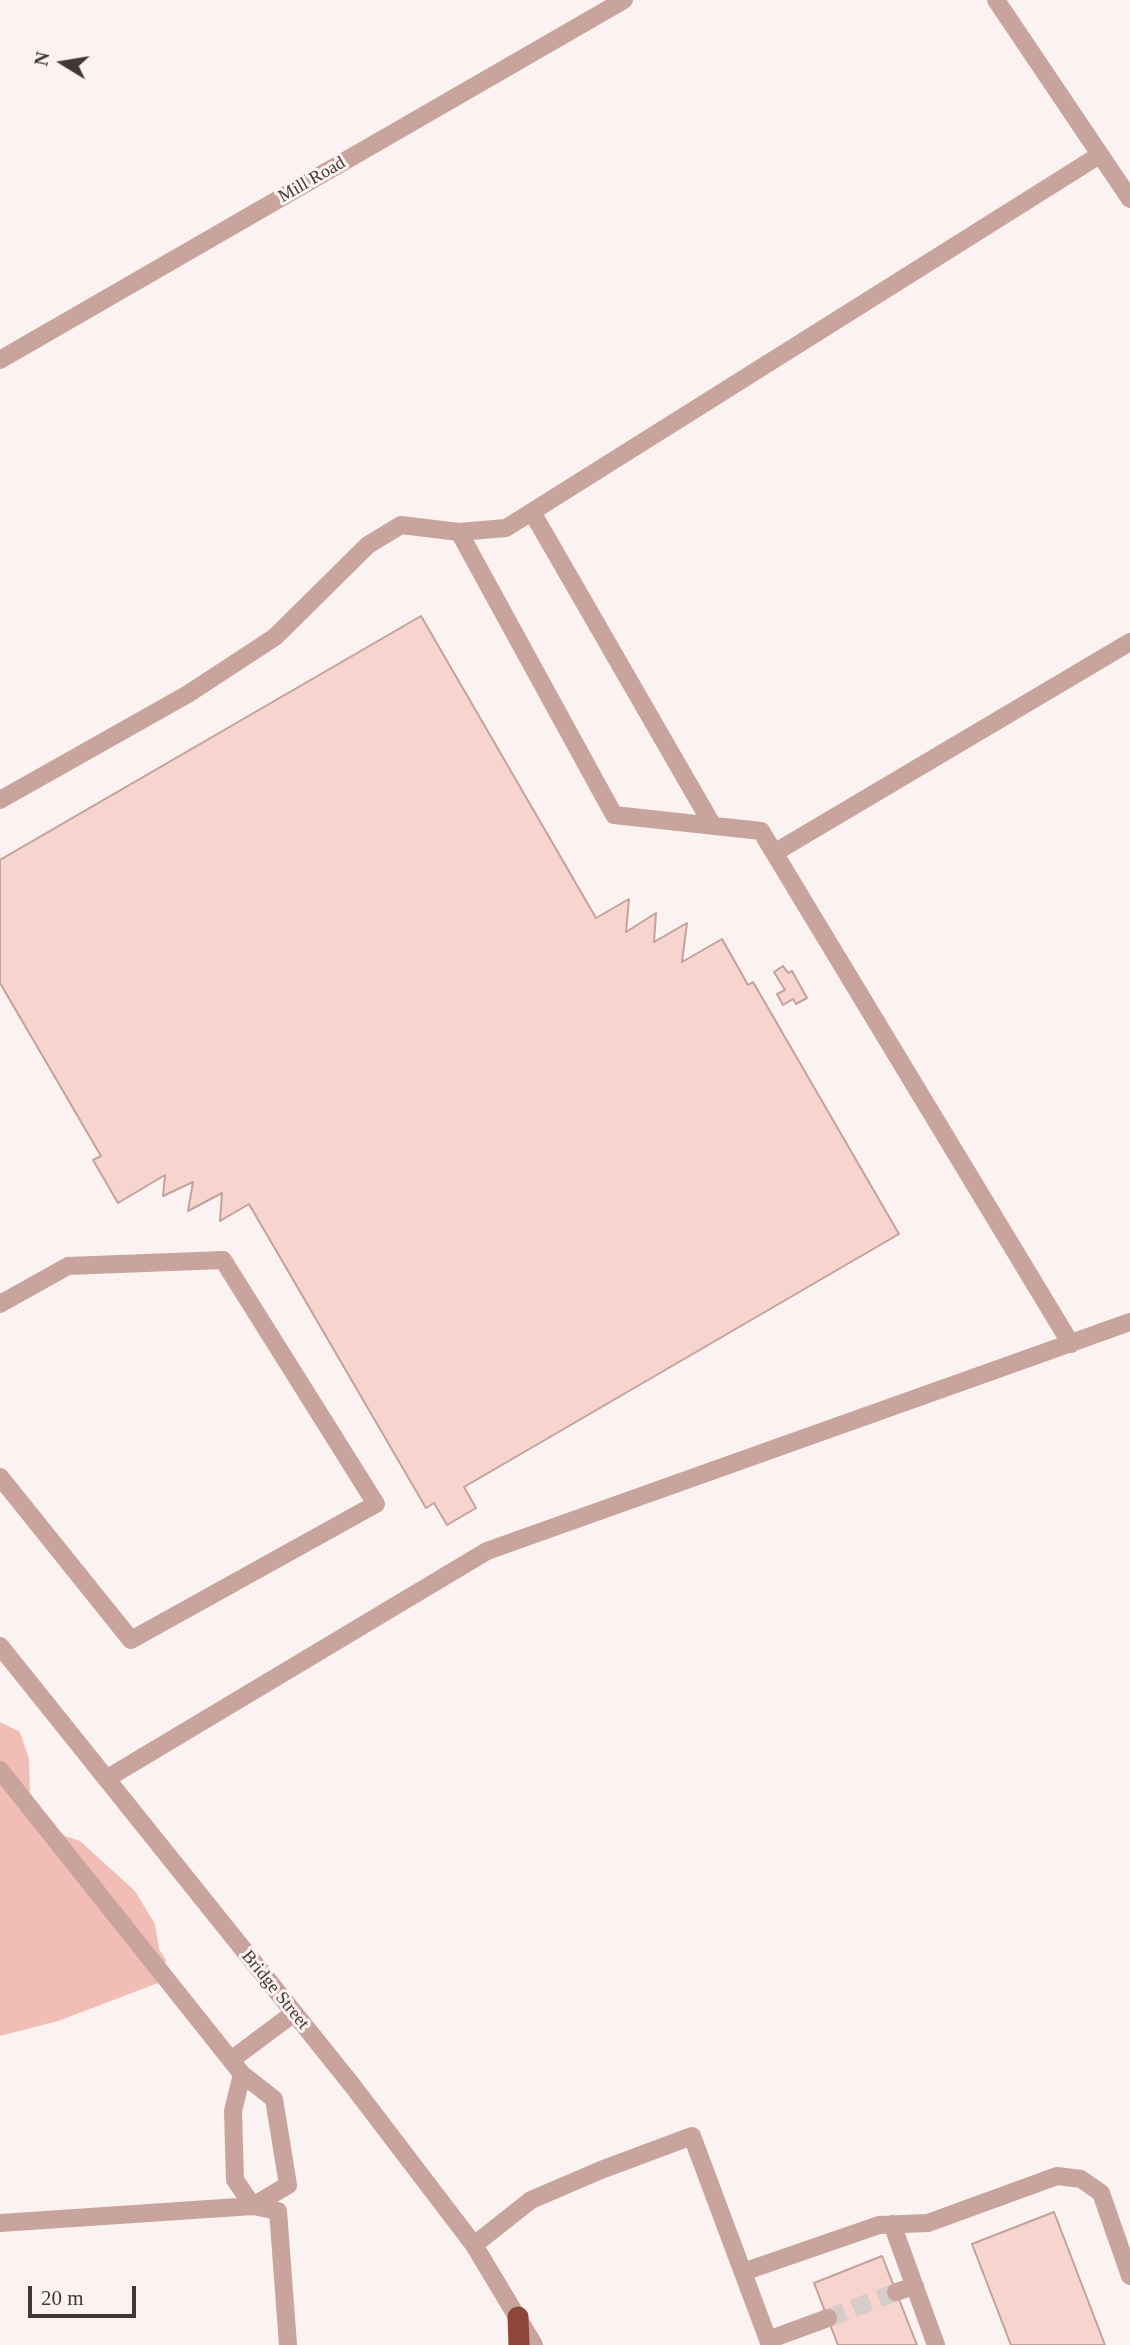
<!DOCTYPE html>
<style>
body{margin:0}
#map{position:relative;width:1130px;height:2345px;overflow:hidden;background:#faf3f1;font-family:"Times New Roman",serif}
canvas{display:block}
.north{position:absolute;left:28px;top:28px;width:70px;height:70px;-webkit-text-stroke:5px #faf3f1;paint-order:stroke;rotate:281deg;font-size:19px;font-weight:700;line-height:28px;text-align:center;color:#443633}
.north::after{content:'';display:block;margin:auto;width:24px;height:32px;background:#443633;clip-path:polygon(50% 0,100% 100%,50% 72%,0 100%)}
.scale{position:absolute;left:28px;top:2286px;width:108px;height:32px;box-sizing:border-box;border:4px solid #443633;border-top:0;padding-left:9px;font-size:21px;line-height:24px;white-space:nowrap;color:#443633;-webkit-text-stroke:5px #faf3f1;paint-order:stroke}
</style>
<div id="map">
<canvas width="1130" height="2345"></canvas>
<div class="north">N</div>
<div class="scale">20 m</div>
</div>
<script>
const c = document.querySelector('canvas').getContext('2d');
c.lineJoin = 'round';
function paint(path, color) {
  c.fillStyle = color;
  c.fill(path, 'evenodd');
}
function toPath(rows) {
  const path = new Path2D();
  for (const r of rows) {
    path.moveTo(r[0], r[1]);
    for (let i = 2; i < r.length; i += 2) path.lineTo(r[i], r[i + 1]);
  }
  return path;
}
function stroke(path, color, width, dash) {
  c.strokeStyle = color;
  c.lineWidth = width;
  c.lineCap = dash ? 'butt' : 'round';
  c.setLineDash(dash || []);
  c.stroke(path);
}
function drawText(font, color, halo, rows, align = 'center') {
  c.font = font + ' "Times New Roman",serif';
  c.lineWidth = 6;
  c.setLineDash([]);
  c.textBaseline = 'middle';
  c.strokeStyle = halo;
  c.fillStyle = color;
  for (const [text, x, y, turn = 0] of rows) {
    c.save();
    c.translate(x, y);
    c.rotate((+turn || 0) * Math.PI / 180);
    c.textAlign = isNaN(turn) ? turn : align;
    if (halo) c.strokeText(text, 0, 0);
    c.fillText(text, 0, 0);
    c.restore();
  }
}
paint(toPath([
 [0,1722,20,1732,29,1759,30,1795,41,1819,65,1836,80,1841,135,1891,155,1924,159,1949,166,1960,161,1982,58,2021,0,2036]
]), '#f2bdb4');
const building = toPath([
 [421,616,596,918,629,899,626,932,656,913,654,942,687,923,682,962,722,939,748,985,753,982,899,1234,464,1487,476,1508,447,1525,434,1503,426,1508,249,1204,220,1221,222,1193,188,1211,193,1182,163,1196,165,1175,118,1203,93,1160,101,1156,0,983,0,860,421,616],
 [783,966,788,973,792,971,807,998,796,1004,793,999,783,1005,777,994,785,990,774,972,783,966],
 [1054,2212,1105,2345,1011,2345,972,2244,1054,2212],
 [882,2256,917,2345,838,2345,814,2283,882,2256]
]);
paint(building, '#f8d4ce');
stroke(building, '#c4a29c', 2);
stroke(toPath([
 [828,2318,896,2292]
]), '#d6cdcb', 18, [18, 9]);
stroke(toPath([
 [996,0,1130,199],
 [0,360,624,0],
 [532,512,713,826],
 [459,532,614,815,761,831,1071,1344],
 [0,800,188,694,275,637,368,545,401,525,459,532,506,528,1098,156],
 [774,853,1130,642],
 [0,1304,68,1266,223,1260,376,1504,131,1640,0,1477],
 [0,1646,352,2085,474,2245,534,2345],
 [0,1770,242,2074,274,2099,288,2185,253,2206],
 [106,1779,487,1551,1130,1322],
 [231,2060,294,2013],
 [242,2074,233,2111,235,2180,253,2206],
 [0,2223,253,2206,278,2211,288,2345],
 [892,2224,936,2345],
 [474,2245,531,2200,601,2170,692,2136,770,2345],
 [743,2272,879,2225,928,2223,1057,2176,1081,2179,1101,2193,1130,2276],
 [896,2292,915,2286],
 [768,2340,828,2318]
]), '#c9a49d', 18);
stroke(toPath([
 [518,2317,519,2345]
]), '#8e463a', 21);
drawText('18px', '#443633', '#faf3f1', [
 ["Mill Road",312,180,-30],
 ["Bridge Street",275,1990,51]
]);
</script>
